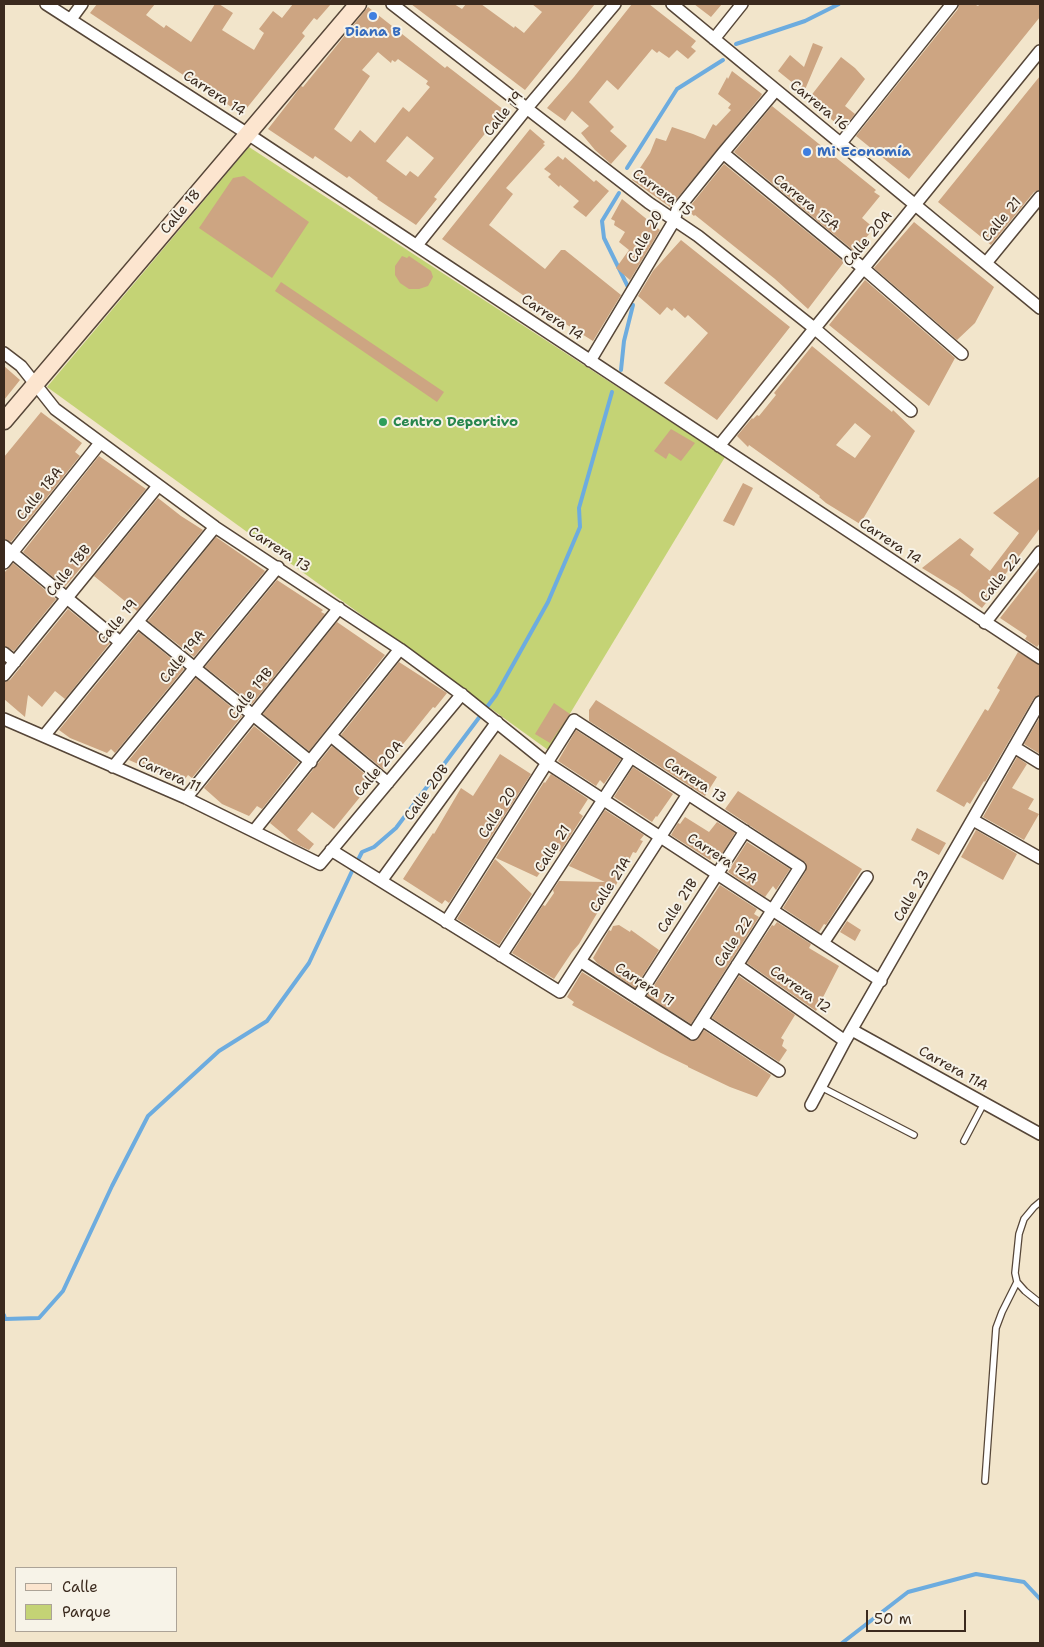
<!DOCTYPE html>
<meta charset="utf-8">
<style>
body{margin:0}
#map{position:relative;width:1044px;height:1647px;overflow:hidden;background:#f2e5cb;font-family:"Shantell Sans",sans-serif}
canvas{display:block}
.frame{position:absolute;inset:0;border:5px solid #3b2a1e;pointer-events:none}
.legend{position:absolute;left:15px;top:1567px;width:162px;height:65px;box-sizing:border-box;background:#f7f3e8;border:1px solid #aca397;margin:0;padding:6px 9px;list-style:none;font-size:15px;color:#3b2a1e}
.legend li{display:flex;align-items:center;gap:10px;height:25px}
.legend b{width:25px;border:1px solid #aca397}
.scale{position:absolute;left:866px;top:1610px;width:100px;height:22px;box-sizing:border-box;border:2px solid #3b2a1e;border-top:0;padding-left:6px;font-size:15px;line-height:18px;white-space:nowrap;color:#3b2a1e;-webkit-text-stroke:4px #f7f3e8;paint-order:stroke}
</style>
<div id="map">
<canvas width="1044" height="1647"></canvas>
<div class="frame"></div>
<ul class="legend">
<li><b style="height:6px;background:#fce5cf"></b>Calle</li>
<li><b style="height:14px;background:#c4d375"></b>Parque</li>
</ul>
<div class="scale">50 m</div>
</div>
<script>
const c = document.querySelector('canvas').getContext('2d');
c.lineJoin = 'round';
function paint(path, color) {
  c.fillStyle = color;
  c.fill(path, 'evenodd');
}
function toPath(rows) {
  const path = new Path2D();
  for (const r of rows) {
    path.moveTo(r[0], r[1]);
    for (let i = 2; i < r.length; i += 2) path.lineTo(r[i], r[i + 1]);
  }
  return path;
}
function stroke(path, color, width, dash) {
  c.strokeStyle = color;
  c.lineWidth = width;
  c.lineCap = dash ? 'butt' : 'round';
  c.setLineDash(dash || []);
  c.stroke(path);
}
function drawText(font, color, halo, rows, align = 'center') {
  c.font = font + ' "Shantell Sans",sans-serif';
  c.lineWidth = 4;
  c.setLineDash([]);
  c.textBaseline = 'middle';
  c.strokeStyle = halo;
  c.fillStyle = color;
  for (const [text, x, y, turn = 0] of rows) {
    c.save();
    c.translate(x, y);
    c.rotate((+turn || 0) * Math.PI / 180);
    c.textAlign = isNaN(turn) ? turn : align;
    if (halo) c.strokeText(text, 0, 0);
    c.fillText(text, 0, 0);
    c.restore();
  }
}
paint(toPath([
 [249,147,725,457,548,750,47,387]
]), '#c4d375');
stroke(toPath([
 [736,44,805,21,839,4],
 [627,168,677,89,723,60],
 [619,193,602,221,604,238,629,289],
 [621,370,624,341,633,305],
 [358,860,362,852,374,847,396,828,496,695,548,602,580,527,579,508,612,392],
 [4,1315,5,1319,39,1318,63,1291,112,1186,148,1116,219,1051,267,1021,309,963,353,869],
 [842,1643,908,1592,976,1574,1024,1582,1040,1599]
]), '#6dacdf', 4);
paint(toPath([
 [97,4,155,4,146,15,164,28,166,25,191,42,215,4,219,4,233,13,222,30,254,50,264,33,259,29,273,11,282,18,293,4,331,4,317,20,314,18,302,33,305,36,242,114,90,13],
 [411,4,454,4,462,9,466,4,481,4,514,28,515,26,524,33,542,12,532,4,595,4,525,90],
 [632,4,649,4,696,41,691,47,696,51,688,59,677,50,669,58,659,51,657,53,652,49,618,90,607,80,589,102,614,127,610,131,627,146,611,164,595,150,581,133,589,126,572,111,565,121,547,108,574,77],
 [694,4,722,4,711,17],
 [959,4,974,4,978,6,980,4,1040,4,1040,17,909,179,856,136,958,9],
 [368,7,445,68,447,66,504,110,434,197,437,199,416,225,377,199,378,198,349,176,347,178,315,156,313,159,268,129,293,97,301,86,303,87],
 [378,52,391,63,392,60,395,62,398,59,428,81,426,84,430,87,409,112,403,107,375,143,360,130,351,142,334,129,370,76,362,70],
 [407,136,434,158,418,177,410,171,406,176,386,161],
 [813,43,823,47,804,92,778,71,790,55,804,67],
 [841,57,855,68,865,79,845,106,855,114,845,126,839,122,837,124,819,109,821,106,810,97],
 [732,71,762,94,761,96,670,207,632,180,650,153,656,138,666,141,672,127,693,134,705,139,713,124,716,126,731,110,728,108,731,104,718,94,727,77,728,79],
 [1040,76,1040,190,1034,192,991,245,938,202],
 [772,106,876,190,874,192,880,196,862,218,874,228,856,250,854,251,734,152],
 [530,129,545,142,543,144,545,145,506,188,513,194,489,225,545,269,561,250,565,250,621,295,593,341,556,318,442,239],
 [558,156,563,160,565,157,594,182,596,180,609,191,586,217,573,207,579,201,560,185,559,187,548,177,551,174,544,169],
 [724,164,844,262,808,309,775,279,695,215,694,216,687,210],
 [244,176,309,222,272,278,199,228,233,178],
 [622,199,660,230,630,280,616,268,629,250,619,242,625,232,614,225,615,221,611,219],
 [914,222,994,287,975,323,957,340,874,268],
 [681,240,790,327,717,420,664,383,708,333,688,315,685,318,674,308,672,311,667,307,660,315,638,296,653,271],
 [402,256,407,258,409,256,431,271,433,277,428,286,419,289,409,289,400,283,395,275,395,266],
 [865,280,955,358,929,406,829,325],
 [281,282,444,392,437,402,275,291],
 [812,346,892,412,893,410,915,431,860,524,826,503,819,497,820,496,749,445,748,447,737,436,752,418,753,419,757,415,759,416,776,395,774,393],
 [855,423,871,436,855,458,836,445],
 [4,366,20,380,4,400],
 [41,412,82,443,75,452,80,456,11,542,4,539,4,457],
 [671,429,695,443,681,461,669,453,666,459,654,451],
 [99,456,146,489,65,587,23,552],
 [1040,476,1040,528,1001,580,1003,581,982,608,958,590,922,568,960,538,974,549,970,555,990,571,1019,533,993,513],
 [743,483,753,488,734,526,723,521],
 [158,498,181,516,203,530,137,611,94,576],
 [216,537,265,571,194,657,148,621],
 [13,563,56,599,14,651,4,646,4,573],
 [1040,567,1040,643,1037,647,1025,639,1027,636,1000,618],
 [277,580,323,610,321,612,325,614,252,704,205,667],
 [68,609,110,643,65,699,55,691,42,707,28,695,25,717,4,699,4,682,10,680],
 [337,622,385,655,309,751,263,714],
 [139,632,184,669,115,753,111,749,107,753,70,738,59,730],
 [1018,652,1040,665,1040,695,1034,698,985,782,984,781,970,804,967,802,964,807,936,791,985,709,988,711,1000,690,997,688],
 [399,662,447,693,435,708,433,707,383,769,341,735],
 [196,678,242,716,192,778,188,775,182,783,129,760],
 [596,700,717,777,705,796,589,721,589,710],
 [554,703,570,714,550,743,535,734],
 [1040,717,1040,754,1024,744],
 [254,726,299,762,262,809,257,806,249,816,222,804,204,788],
 [576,730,621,759,604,784,600,780,596,786,558,761],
 [332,746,373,781,334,829,312,812,297,830,314,844,309,850,294,843,270,823],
 [500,754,531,774,449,903,445,900,442,904,403,879,433,833,434,834,461,788,473,796],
 [1017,757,1027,764,1012,788,1034,799,1028,809,1039,814,1024,840,983,817],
 [633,767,673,794,657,817,656,816,652,822,614,797],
 [551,774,588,799,579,813,583,816,560,852,558,849,551,860,548,861,537,877,496,858,544,782,545,783],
 [738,791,862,869,826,925,824,924,819,932,783,908,806,871,806,863,725,809],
 [605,810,644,835,640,840,643,841,636,853,633,852,615,887,611,885,599,910,579,944,572,952,554,979,512,953,543,905,545,906,554,893,553,890,559,881,605,882,569,866],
 [685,817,709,832,717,822,735,833,720,857,715,853,710,860,671,835,678,823,680,824],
 [917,828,946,843,939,855,911,840],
 [976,830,1017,854,1003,880,961,857],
 [747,842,790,869,776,890,773,886,765,897,728,872],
 [495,859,532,894,499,945,457,919],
 [720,885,757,909,754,914,759,917,691,1024,647,996],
 [847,921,861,930,855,941,840,932],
 [777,922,811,944,809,948,839,966,816,1011,747,963,772,925,774,926],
 [619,925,630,932,631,930,659,950,635,988,597,963,593,958,609,930,611,931,613,926],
 [582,972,689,1040,697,1040,704,1030,771,1075,770,1077,757,1097,730,1087,688,1067,688,1066,661,1053,572,1005,574,1002,567,997],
 [739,976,795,1015,781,1038,784,1040,782,1046,787,1050,779,1062,712,1018]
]), '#cda582');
const lane = toPath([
 [821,1087,914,1135],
 [964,1141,984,1103],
 [1040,1202,1034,1207,1024,1219,1019,1234,1015,1273,1017,1282,1025,1291,1040,1303],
 [985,1481,996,1328,1002,1312,1017,1282]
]);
const street = toPath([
 [46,4,248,134,1040,658],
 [392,4,649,203,698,236,814,328,911,411],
 [672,4,1040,308],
 [71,19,82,4],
 [714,39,742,4],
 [841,143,952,4],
 [723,153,863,268,962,354],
 [417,245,527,108,615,4],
 [986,263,1040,197],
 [4,353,21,366,55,409,215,527,400,649,465,697,547,763,881,981],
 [590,361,674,221,677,210,723,153,776,90],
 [719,446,1040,51],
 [4,546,120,642],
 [4,563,100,443],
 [138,622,311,762],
 [985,623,1040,552],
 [4,653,15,662],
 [4,675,158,486],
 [4,719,186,798,320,864,462,694],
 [44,736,215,527],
 [331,736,388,783],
 [1014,747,1040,763],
 [113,767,278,567],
 [186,798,339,608],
 [973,820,1040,858],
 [254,831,400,649],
 [331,850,560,992,688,794],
 [381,881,497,722],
 [446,922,574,720,800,867,693,1034,580,961],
 [823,943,867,877],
 [501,956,631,757],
 [737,965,845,1041],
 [637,998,745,831],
 [702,1020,779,1071],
 [852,1030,1040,1134],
 [811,1105,845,1041,1040,702]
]);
const secondary = toPath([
 [4,421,358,4]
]);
stroke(lane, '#564638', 8);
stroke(street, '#564638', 14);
stroke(secondary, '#564638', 19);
stroke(lane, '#fff', 5.5);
stroke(street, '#fff', 11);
stroke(secondary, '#fce5cf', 16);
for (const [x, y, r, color] of [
 [373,16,5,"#3f7fe0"],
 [807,152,5,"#3f7fe0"],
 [383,422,5,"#2e9e5b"]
]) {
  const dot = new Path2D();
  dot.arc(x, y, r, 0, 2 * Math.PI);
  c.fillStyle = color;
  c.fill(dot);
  stroke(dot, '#f7f3e8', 2);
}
drawText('bold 14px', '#366cbe', '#f7f3e8', [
 ["Diana B",373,32],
 ["Mi Economía",817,152,"left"]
]);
drawText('14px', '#3b2a1e', '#f7f3e8', [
 ["Carrera 14",214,94,33],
 ["Carrera 16",819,106,39],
 ["Calle 19",504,114,-51],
 ["Carrera 15",662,193,36],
 ["Carrera 15A",806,203,39],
 ["Calle 18",181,212,-50],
 ["Calle 21",1002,220,-50],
 ["Calle 20",646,237,-61],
 ["Calle 20A",868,239,-50],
 ["Carrera 14",552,318,34],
 ["Calle 18A",40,494,-51],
 ["Carrera 14",890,542,34],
 ["Carrera 13",279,550,33],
 ["Calle 18B",69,571,-51],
 ["Calle 22",1001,578,-52],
 ["Calle 19",118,622,-50],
 ["Calle 19A",183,657,-51],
 ["Calle 19B",251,694,-51],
 ["Calle 20A",379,769,-50],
 ["Carrera 11",169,775,24],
 ["Carrera 13",695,781,33],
 ["Calle 20B",427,793,-54],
 ["Calle 20",498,813,-57],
 ["Calle 21",553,849,-57],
 ["Carrera 12A",722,859,33],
 ["Calle 21A",611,885,-57],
 ["Calle 23",912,896,-60],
 ["Calle 21B",678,906,-57],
 ["Calle 22",734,942,-57],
 ["Carrera 11",644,985,33],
 ["Carrera 12",800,990,35],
 ["Carrera 11A",953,1069,29]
]);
drawText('bold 14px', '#27864d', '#f7f3e8', [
 ["Centro Deportivo",393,422]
], 'left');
</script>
